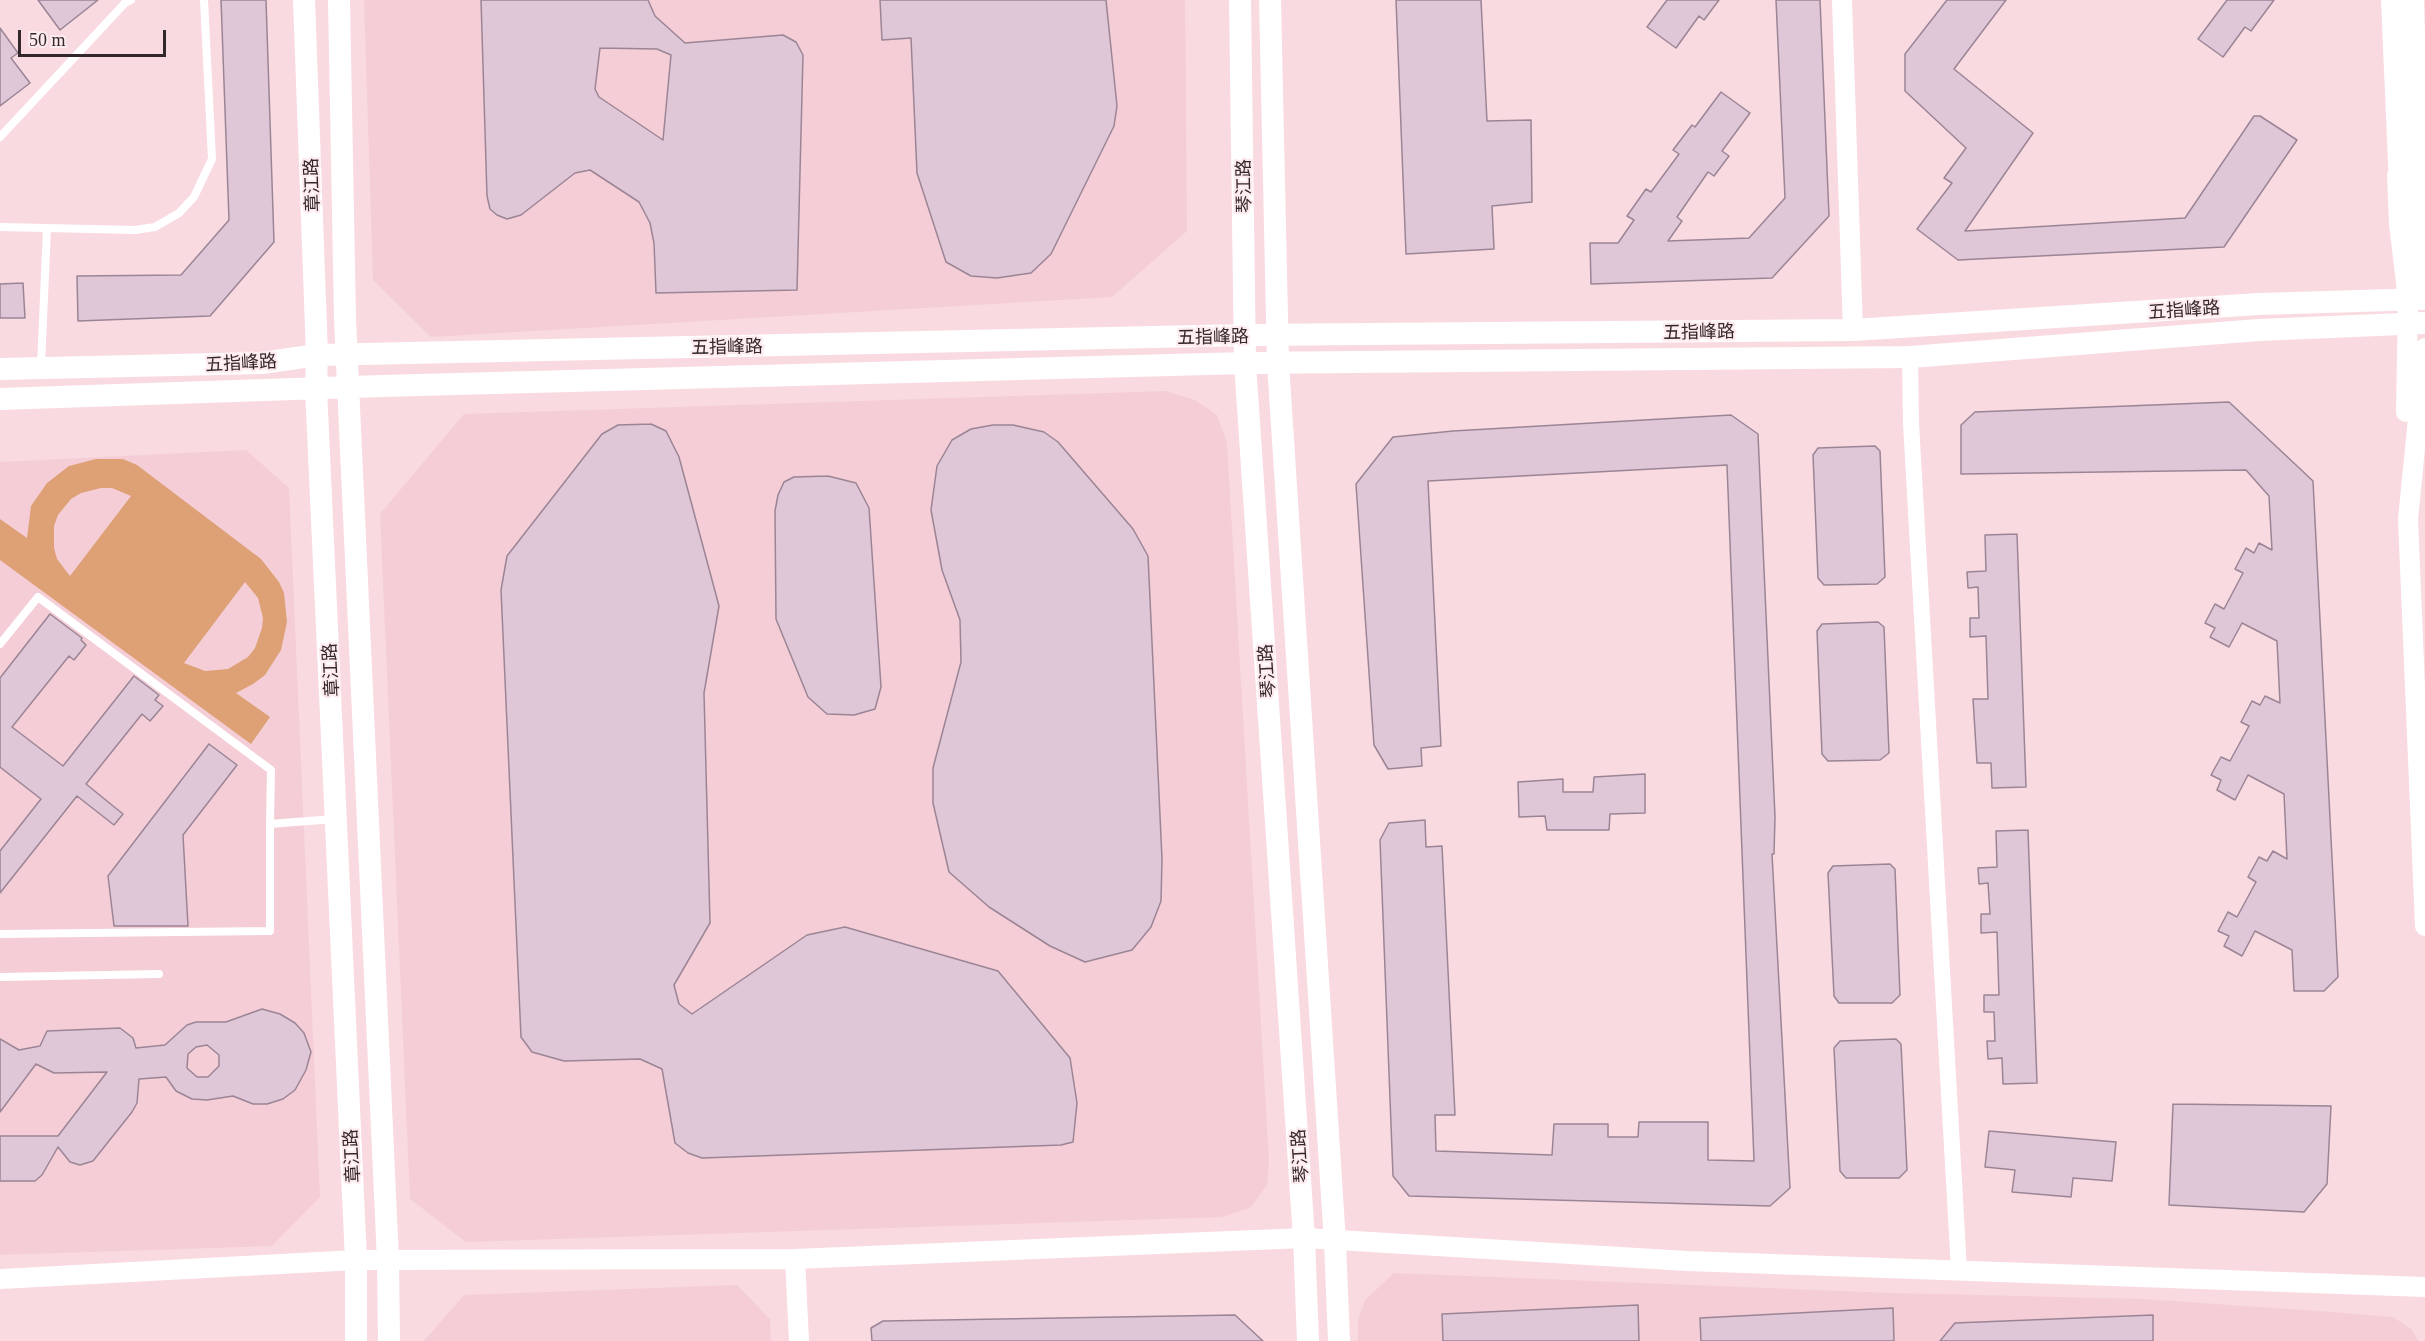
<!DOCTYPE html>
<meta charset="utf-8">
<style>
body{margin:0}
#map{position:relative;width:2425px;height:1341px;overflow:hidden;background:#f9dae1;font-family:Georgia,serif}
canvas{display:block}
.scale{position:absolute;left:18px;top:30px;width:148px;height:27px;box-sizing:border-box;border:3px solid #32272a;border-top:0;padding-left:8px;font-size:18px;line-height:21px;white-space:nowrap;color:#32272a;-webkit-text-stroke:4px #feebef;paint-order:stroke}
</style>
<div id="map">
<canvas width="2425" height="1341"></canvas>
<div class="scale">50 m</div>
</div>
<script>
const c = document.querySelector('canvas').getContext('2d');
c.lineJoin = 'round';
function paint(path, color) {
  c.fillStyle = color;
  c.fill(path, 'evenodd');
}
function toPath(rows) {
  const path = new Path2D();
  for (const r of rows) {
    path.moveTo(r[0], r[1]);
    for (let i = 2; i < r.length; i += 2) path.lineTo(r[i], r[i + 1]);
  }
  return path;
}
function stroke(path, color, width, dash) {
  c.strokeStyle = color;
  c.lineWidth = width;
  c.lineCap = dash ? 'butt' : 'round';
  c.setLineDash(dash || []);
  c.stroke(path);
}
function drawText(font, color, halo, rows, align = 'center') {
  c.font = font + ' Georgia,"Noto Sans SC",serif';
  c.lineWidth = 4.5;
  c.setLineDash([]);
  c.textBaseline = 'middle';
  c.strokeStyle = halo;
  c.fillStyle = color;
  for (const [text, x, y, turn = 0] of rows) {
    c.save();
    c.translate(x, y);
    c.rotate((+turn || 0) * Math.PI / 180);
    c.textAlign = isNaN(turn) ? turn : align;
    if (halo) c.strokeText(text, 0, 0);
    c.fillText(text, 0, 0);
    c.restore();
  }
}
paint(toPath([
 [364,0,1185,0,1187,231,1112,297,431,337,373,280],
 [1166,391,1195,400,1217,415,1227,443,1269,1161,1267,1185,1251,1207,1223,1217,466,1242,410,1199,380,514,464,414],
 [246,450,289,488,320,1197,272,1246,0,1255,0,462],
 [1394,1273,1892,1293,2144,1299,2331,1312,2393,1317,2411,1329,2419,1341,1358,1341,1358,1320,1365,1300],
 [737,1285,770,1319,771,1341,424,1341,464,1295]
]), '#f4cdd6');
paint(toPath([
 [96,459,123,459,137,465,261,559,279,582,284,593,287,622,281,650,265,675,253,684,236,693,270,717,251,744,0,560,0,519,27,538,31,506,47,483,69,466],
 [101,488,112,488,131,496,70,576,57,559,54,548,54,526,58,515,71,499,81,493],
 [245,582,258,598,263,618,262,628,255,648,248,657,228,669,205,671,184,663]
]), '#dea176');
const building = toPath([
 [38,0,98,0,60,30,38,0],
 [221,0,266,0,274,242,210,316,78,321,77,276,181,275,229,220,221,0],
 [481,0,648,0,655,16,685,43,783,35,796,42,803,55,797,290,656,293,654,243,650,223,639,202,590,170,575,173,521,215,507,219,497,215,490,209,487,196,481,0],
 [600,48,657,49,671,55,663,140,599,97,595,89,600,48],
 [880,0,1106,0,1117,106,1114,126,1051,254,1031,273,997,278,971,276,946,262,917,173,911,38,882,40,880,0],
 [1396,0,1481,0,1487,121,1531,120,1532,202,1492,206,1494,249,1406,254,1396,0],
 [1667,0,1719,0,1704,20,1699,16,1676,48,1647,27,1667,0],
 [1776,0,1820,0,1829,216,1772,278,1591,284,1590,243,1618,243,1634,220,1627,216,1646,189,1651,192,1679,154,1673,150,1692,125,1695,127,1721,92,1750,113,1722,151,1729,156,1714,176,1708,172,1677,217,1682,221,1668,241,1749,238,1785,198,1776,0],
 [1947,0,2006,0,1954,69,2033,133,1965,231,2185,218,2254,116,2260,116,2297,140,2224,247,1958,260,1917,229,1952,183,1944,178,1966,148,1905,91,1905,54,1947,0],
 [2227,0,2274,0,2251,31,2245,27,2223,57,2198,39,2227,0],
 [0,28,18,53,11,58,30,83,0,106,0,28],
 [23,283,25,318,0,318,0,284,23,283],
 [2229,402,2313,481,2338,977,2324,991,2294,991,2292,950,2255,931,2242,956,2224,946,2229,936,2218,931,2228,912,2237,917,2256,882,2248,877,2259,857,2267,861,2273,851,2287,859,2284,794,2248,775,2235,800,2217,790,2221,780,2211,775,2221,757,2230,761,2249,726,2241,722,2252,701,2260,705,2265,696,2280,703,2277,641,2242,623,2229,647,2210,637,2215,628,2205,623,2215,604,2224,609,2243,573,2235,569,2246,548,2254,553,2259,543,2272,550,2269,496,2246,470,1961,474,1961,425,1975,412,2229,402],
 [1731,415,1758,434,1775,817,1774,854,1772,854,1790,1188,1770,1206,1409,1196,1393,1176,1380,840,1389,823,1425,820,1426,847,1442,846,1455,1115,1435,1115,1436,1151,1552,1155,1554,1124,1608,1124,1608,1137,1638,1137,1639,1122,1708,1122,1708,1160,1754,1161,1727,465,1428,481,1441,746,1421,748,1422,766,1388,769,1374,745,1356,484,1393,437,1453,431,1731,415],
 [651,424,666,431,679,457,719,606,704,693,710,923,674,985,679,1004,692,1014,807,935,845,927,998,971,1070,1058,1077,1103,1073,1142,1061,1145,702,1158,688,1153,675,1143,662,1069,640,1059,564,1061,532,1052,521,1037,501,590,507,556,602,434,618,425,651,424],
 [993,425,1013,425,1044,432,1058,442,1133,529,1148,556,1162,859,1161,901,1151,927,1132,950,1085,962,1050,946,989,907,949,872,933,803,933,768,961,662,960,620,942,570,931,510,937,466,952,440,971,429,993,425],
 [1875,446,1880,451,1885,577,1877,584,1824,585,1818,578,1813,455,1818,448,1875,446],
 [828,476,856,483,869,508,881,687,875,709,854,715,827,714,808,697,776,619,775,511,778,495,784,482,794,477,828,476],
 [2017,534,2026,787,1992,788,1991,763,1977,763,1973,699,1988,699,1986,636,1970,637,1970,618,1979,618,1978,587,1968,588,1967,572,1986,571,1985,535,2017,534],
 [50,614,82,638,81,640,86,645,74,660,69,656,12,727,63,766,134,676,159,695,155,700,163,706,150,721,142,714,86,784,123,814,114,825,77,796,0,893,0,851,41,799,0,767,0,678,50,614],
 [1878,622,1884,627,1889,753,1880,760,1828,761,1822,754,1817,631,1822,624,1878,622],
 [209,744,237,765,183,835,188,926,114,926,108,876,209,744],
 [1645,774,1645,813,1610,814,1609,830,1547,830,1545,816,1519,817,1518,782,1563,779,1563,792,1593,792,1594,777,1645,774],
 [2028,830,2037,1083,2003,1084,2002,1058,1988,1059,1987,1041,1995,1041,1994,1012,1984,1012,1984,995,1999,995,1997,932,1981,933,1981,914,1990,914,1988,883,1979,884,1978,868,1997,867,1996,831,2028,830],
 [1890,864,1895,869,1900,995,1892,1003,1839,1003,1834,996,1828,873,1833,866,1890,864],
 [262,1009,280,1014,295,1023,304,1033,311,1052,306,1070,295,1090,283,1099,267,1104,253,1104,233,1096,207,1100,192,1099,176,1091,166,1077,139,1079,137,1103,132,1112,93,1161,80,1165,70,1162,58,1147,42,1175,35,1181,0,1181,0,1136,58,1136,107,1072,54,1073,36,1064,0,1112,0,1039,19,1050,40,1046,47,1031,120,1028,133,1038,136,1048,165,1045,187,1025,196,1022,226,1022,262,1009],
 [207,1045,219,1055,219,1066,208,1077,197,1077,187,1068,188,1054,196,1047,207,1045],
 [1896,1039,1901,1044,1907,1170,1899,1178,1846,1178,1840,1171,1834,1048,1840,1041,1896,1039],
 [2173,1104,2331,1106,2327,1184,2304,1212,2169,1205,2173,1104],
 [1989,1131,2116,1142,2112,1181,2073,1178,2071,1197,2012,1192,2015,1170,1985,1167,1989,1131],
 [1638,1305,1639,1341,1443,1341,1442,1314,1638,1305],
 [1893,1308,1894,1341,1701,1341,1700,1318,1893,1308],
 [1235,1315,1263,1341,872,1341,871,1328,883,1321,1235,1315],
 [2153,1315,2153,1341,1940,1341,1955,1323,2153,1315]
]);
paint(building, '#dfc7d8');
stroke(building, '#9b8595', 1.5);
stroke(toPath([
 [0,137,125,3,131,0],
 [0,227,135,230,155,227,179,213,194,197,212,159,204,0],
 [41,366,47,228],
 [0,644,38,597,271,770,270,824],
 [0,934,270,931,270,824,334,819],
 [0,977,159,974]
]), '#fff', 8);
stroke(toPath([
 [1910,357,1911,423,1959,1270]
]), '#fff', 16);
stroke(toPath([
 [1842,0,1853,330],
 [2391,0,2399,186],
 [2397,175,2399,224,2408,299,2406,412],
 [2425,348,2408,519,2425,926],
 [795,1259,799,1341],
 [0,1279,356,1260,795,1259,1304,1238,1687,1261,2425,1287]
]), '#fff', 20);
stroke(toPath([
 [304,0,317,355,316,389,356,1260,356,1341],
 [339,0,345,319,388,1260,389,1341],
 [1240,0,1245,363,1304,1238,1308,1341],
 [1270,0,1278,363,1335,1242,1339,1341],
 [0,369,262,363,317,355,1246,335,1853,330,2259,304,2425,299],
 [0,399,382,386,1245,363,1910,357,2259,330,2425,323]
]), '#fff', 22);
stroke(toPath([
 [2411,0,2417,190,2425,281]
]), '#fff', 26);
drawText('18px', '#32272a', '#feebef', [
 ["章江路",311,185,-92],
 ["琴江路",1243,186,-91],
 ["五指峰路",2184,309,-4],
 ["五指峰路",1699,331,-1],
 ["五指峰路",1213,336,-1],
 ["五指峰路",727,346,-1],
 ["五指峰路",241,362,-3],
 ["章江路",330,670,-93],
 ["琴江路",1266,671,-94],
 ["章江路",351,1156,-93],
 ["琴江路",1299,1156,-94]
]);
</script>
